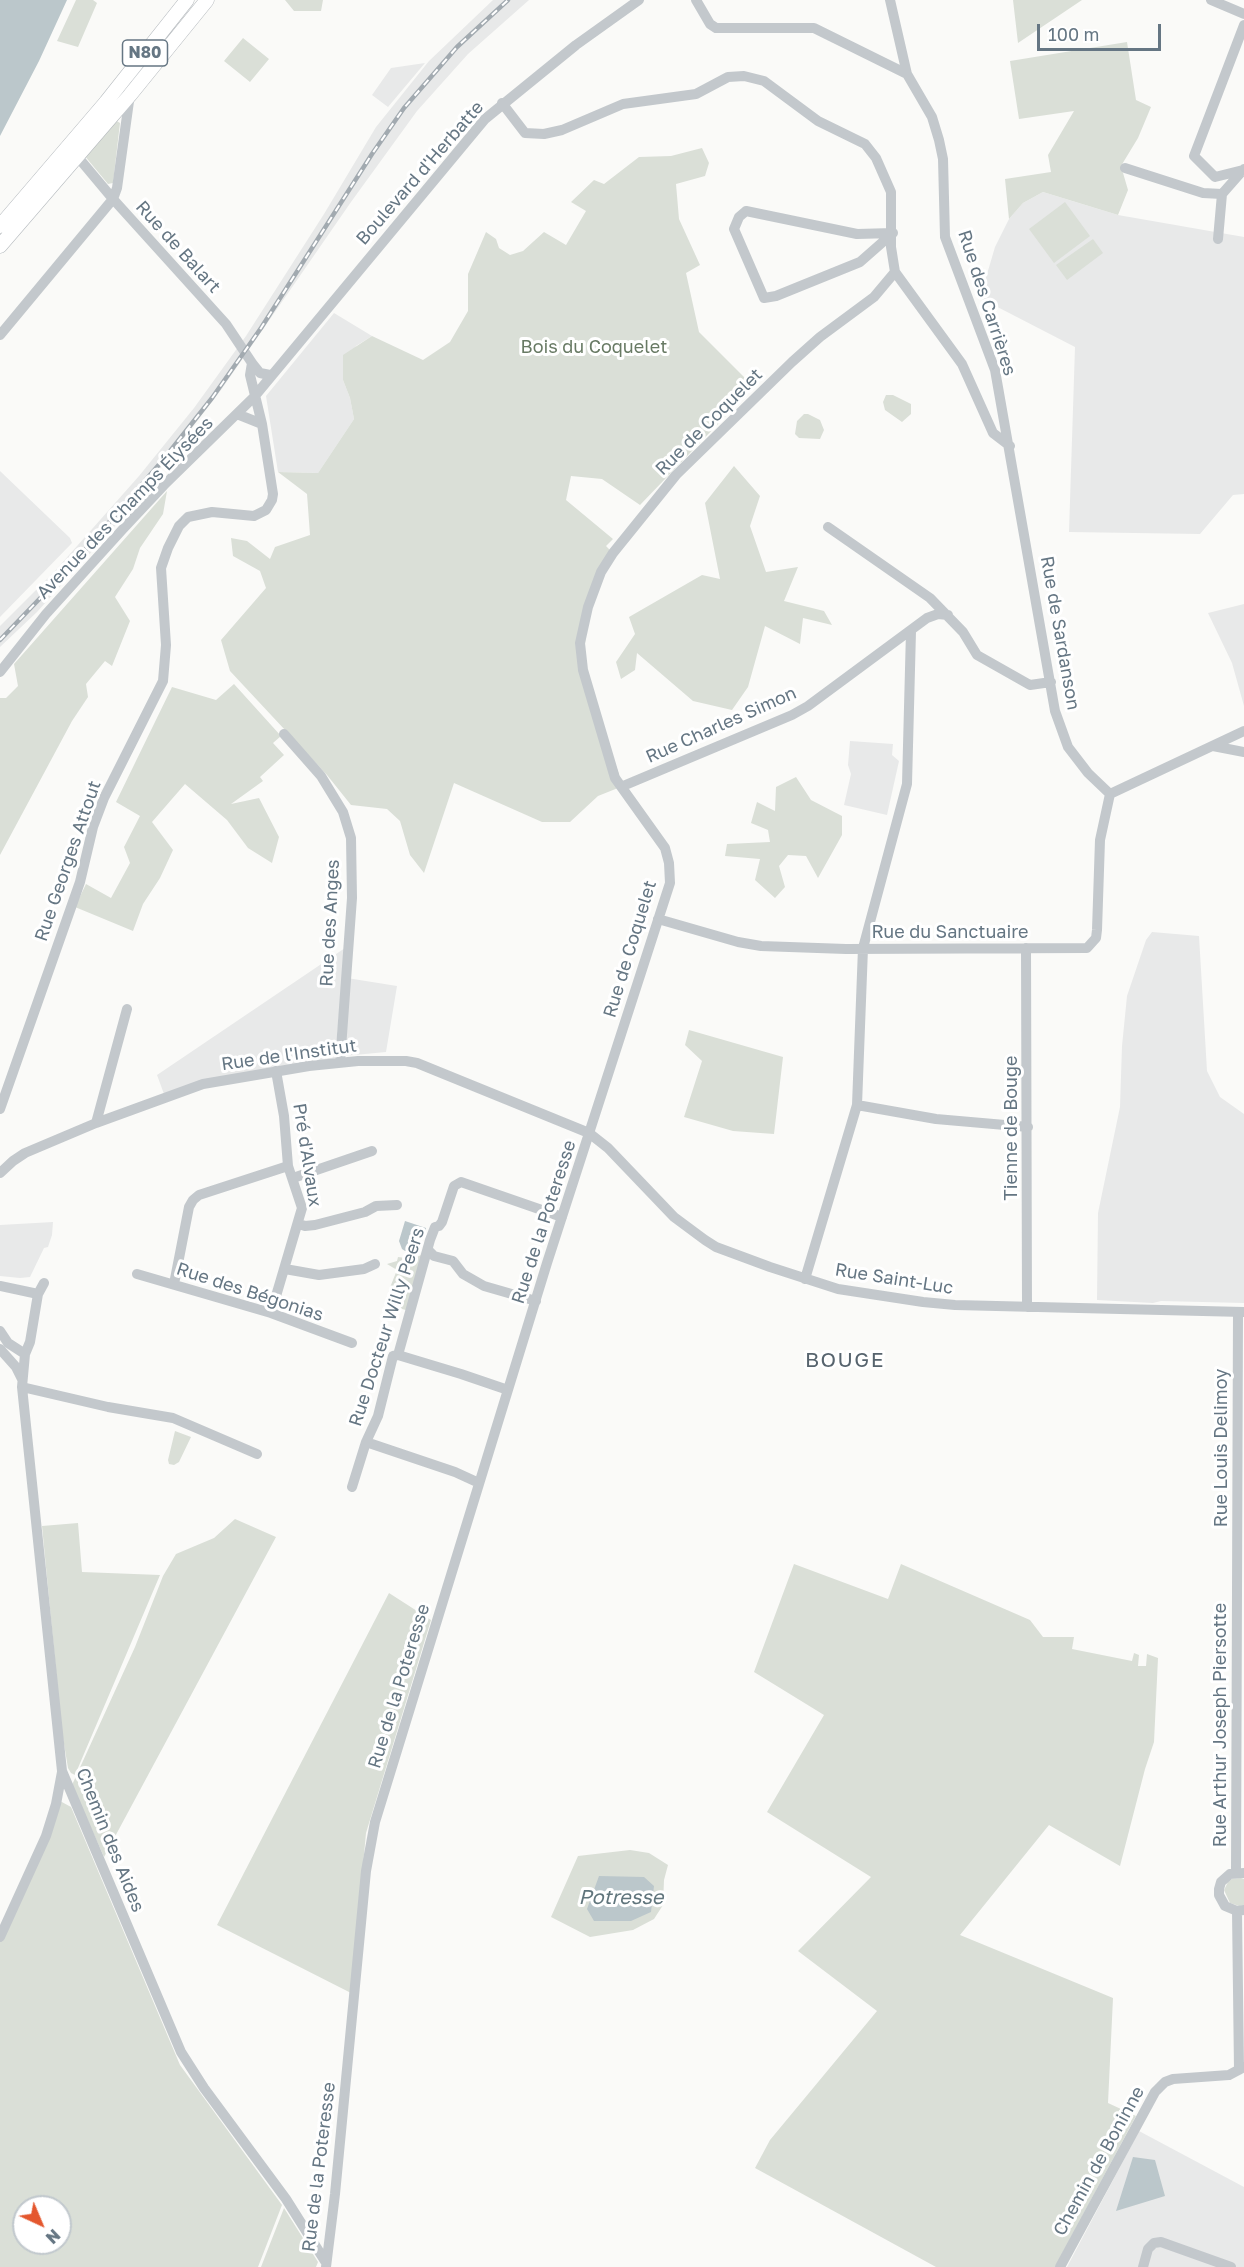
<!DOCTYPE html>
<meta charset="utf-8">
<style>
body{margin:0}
#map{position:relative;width:1244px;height:2267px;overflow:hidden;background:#fafaf8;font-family:"Golos Text",sans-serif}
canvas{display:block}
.north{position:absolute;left:12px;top:2195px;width:60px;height:60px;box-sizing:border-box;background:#fff;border:2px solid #c1c8cd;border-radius:50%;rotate:136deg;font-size:16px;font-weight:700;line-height:24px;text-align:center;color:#657683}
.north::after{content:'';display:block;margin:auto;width:21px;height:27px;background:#e4572e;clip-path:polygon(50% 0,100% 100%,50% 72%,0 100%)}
.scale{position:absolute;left:1037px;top:24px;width:124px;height:27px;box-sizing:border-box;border:3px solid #657683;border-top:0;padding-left:8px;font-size:18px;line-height:21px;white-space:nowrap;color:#657683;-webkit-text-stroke:4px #fff;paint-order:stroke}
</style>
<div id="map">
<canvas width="1244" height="2267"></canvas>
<div class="north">N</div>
<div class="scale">100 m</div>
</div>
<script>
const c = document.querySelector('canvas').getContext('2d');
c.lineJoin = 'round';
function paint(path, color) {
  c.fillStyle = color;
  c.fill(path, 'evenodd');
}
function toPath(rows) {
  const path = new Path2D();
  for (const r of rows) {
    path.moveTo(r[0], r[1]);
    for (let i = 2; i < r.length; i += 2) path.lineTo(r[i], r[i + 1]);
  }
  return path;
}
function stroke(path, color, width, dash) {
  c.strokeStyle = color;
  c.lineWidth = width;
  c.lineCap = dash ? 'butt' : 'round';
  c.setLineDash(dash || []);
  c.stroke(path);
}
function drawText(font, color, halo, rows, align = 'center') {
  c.font = font + ' "Golos Text",sans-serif';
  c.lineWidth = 6;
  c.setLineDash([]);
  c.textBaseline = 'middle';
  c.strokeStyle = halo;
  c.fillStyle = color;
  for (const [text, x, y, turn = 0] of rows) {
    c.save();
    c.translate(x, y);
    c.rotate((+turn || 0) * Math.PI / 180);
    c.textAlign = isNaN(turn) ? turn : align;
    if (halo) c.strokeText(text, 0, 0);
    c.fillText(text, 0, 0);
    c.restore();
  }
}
paint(toPath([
 [493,0,529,0,468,54,417,111,351,202,221,390,154,477,143,495,37,612,0,647,0,626,54,572,139,476,194,408,246,336,324,214,376,127,429,61],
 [425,63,388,107,372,95,391,68],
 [1043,192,1118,215,1244,237,1244,494,1233,495,1200,534,1069,532,1075,347,980,298,995,247,1009,219,1023,203],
 [334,313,372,336,356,346,343,380,350,398,354,419,318,473,278,472,266,396],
 [0,471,70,538,72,543,0,617],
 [1244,604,1244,706,1232,663,1208,613],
 [850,741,893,744,892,755,899,761,887,815,844,805,851,774,848,765],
 [1152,932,1199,936,1207,1071,1220,1097,1244,1114,1244,1303,1161,1301,1153,1303,1097,1300,1098,1213,1120,1107,1122,1046,1127,996,1146,940],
 [345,948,335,1059,164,1094,157,1075],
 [347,978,397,986,386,1052,344,1056],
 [53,1222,52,1235,48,1247,44,1248,30,1277,20,1278,0,1276,0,1225],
 [1139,2131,1244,2187,1244,2267,1067,2267]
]), '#e8e9e9');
paint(toPath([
 [76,0,93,0,97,3,78,47,57,41],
 [285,0,323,0,321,11,294,11],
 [1013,0,1082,0,1018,43],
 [243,38,269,59,250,82,224,61],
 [1127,42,1136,100,1151,107,1138,138,1121,166,1128,190,1118,215,1043,192,1023,203,1009,219,1005,179,1051,172,1048,155,1074,111,1019,119,1010,61],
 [115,120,120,123,113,183,108,184,84,155],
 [702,148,709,163,705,176,676,184,679,219,700,265,686,273,699,332,749,382,737,394,741,400,640,505,602,479,571,476,566,500,613,539,606,546,613,553,588,607,583,670,623,786,598,796,570,822,542,822,454,783,424,873,410,855,400,821,387,809,351,805,327,775,230,671,221,640,266,588,260,571,233,556,231,538,247,541,270,559,275,547,310,535,307,494,278,472,318,473,354,419,350,398,343,380,343,355,372,336,423,360,450,342,468,311,468,274,486,232,496,239,499,248,510,255,523,251,544,232,566,245,586,211,571,202,594,180,604,184,639,157,671,156],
 [1065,202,1090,236,1054,263,1029,229],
 [1093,239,1103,253,1067,280,1056,265],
 [886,395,893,395,911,404,911,414,902,422,885,410,883,402],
 [804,414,808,414,820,420,824,430,820,439,799,438,795,434,797,421],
 [734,466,760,496,750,526,766,572,798,567,784,601,824,611,832,625,803,618,800,644,765,626,748,687,732,710,693,701,637,653,635,670,621,679,616,662,635,634,629,617,702,575,720,579,705,503],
 [167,491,163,514,140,548,133,569,115,597,130,621,112,666,105,661,86,684,88,697,72,721,0,855,0,698,6,698,18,686,14,664],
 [234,684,281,736,273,743,284,755,260,777,263,781,231,804,259,798,279,837,272,863,248,848,227,820,185,784,152,822,173,850,160,878,143,904,133,931,75,907,86,884,111,898,130,863,124,847,140,816,116,802,172,687,216,700],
 [796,777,811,800,842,816,842,835,818,878,806,856,788,855,779,866,785,887,775,898,755,880,760,859,725,856,727,844,770,842,768,830,751,823,757,802,775,811,776,787],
 [689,1030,783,1057,774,1134,733,1131,684,1117,702,1061,685,1045],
 [423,1254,406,1310,387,1305,389,1290,397,1270,387,1264,397,1261,398,1257,413,1259],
 [175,1431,191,1437,179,1462,174,1465,169,1464,168,1460],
 [235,1519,276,1537,104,1857,72,1785,135,1647,163,1576,176,1554,214,1538],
 [78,1523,82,1572,160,1575,75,1775,71,1773,68,1768,62,1732,42,1526],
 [794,1564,888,1599,901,1564,1030,1620,1043,1637,1074,1637,1072,1649,1132,1661,1134,1653,1139,1655,1138,1666,1146,1666,1147,1654,1158,1658,1154,1742,1145,1769,1120,1866,1049,1825,960,1935,1113,1998,1108,2103,1136,2116,1055,2267,936,2267,755,2168,770,2140,877,2011,798,1951,871,1877,767,1812,824,1715,754,1672],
 [389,1593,431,1620,366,1833,351,1993,217,1925],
 [60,1801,71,1807,180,2065,282,2205,258,2267,0,2267,0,1940],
 [24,2207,60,2207,60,2243,24,2243],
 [630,1850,649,1853,668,1865,664,1880,663,1905,654,1919,633,1930,590,1937,551,1917,578,1856],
 [1241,1878,1244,1879,1244,1905,1239,1906,1230,1903,1224,1890,1228,1882,1232,1879],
 [284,2208,318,2262,316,2267,261,2267]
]), '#dadfd7');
paint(toPath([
 [0,0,67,0,39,61,0,136],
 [405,1221,426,1228,425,1234,419,1243,410,1251,405,1251,402,1249,399,1241],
 [599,1876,644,1877,654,1886,651,1912,631,1921,594,1921,587,1909],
 [1133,2157,1155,2160,1165,2196,1116,2211]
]), '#bbc7cb');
const major = toPath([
 [0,226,106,102,187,0],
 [0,246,130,95,207,0]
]);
stroke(major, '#b5babe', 15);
stroke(toPath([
 [696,0,710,24,716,28,814,28,907,74],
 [890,0,907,74,932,117,939,140,943,159,945,237,995,370,1055,711,1068,747,1088,773,1110,794,1244,731],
 [1211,0,1244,14],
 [137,80,148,60,163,41],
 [77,156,113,199,226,324,252,363,260,373,270,375],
 [1125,168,1203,193,1222,194,1244,169],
 [1243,170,1215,177,1194,156,1244,25],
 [746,211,857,234,893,233,860,262,776,296,764,298,734,229,739,217,746,211],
 [1218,239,1222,194],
 [895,272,962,364,993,433,1010,446],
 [0,335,113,199,117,188,130,94],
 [237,414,262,424],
 [828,527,930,598,963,632,977,655,1030,685,1051,682],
 [0,672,46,614,122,530,164,485,254,397,485,119,576,45,639,0],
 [284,734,321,776,343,812,351,838,352,898,340,1062],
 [1213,746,1244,752],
 [623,786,792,715,808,706,927,618,938,614,948,615],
 [658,919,738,942,761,946,846,949,1087,948,1096,938,1097,930,1100,840,1110,794],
 [1026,948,1027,1307],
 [857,1105,936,1119,1028,1127],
 [0,1109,80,882,93,827,104,798,163,681,166,645,161,568,168,548,179,526,188,517,212,512,254,516,266,510,272,500,273,494,262,424,250,375,252,363],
 [96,1123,127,1009],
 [0,1173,13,1161,25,1153,96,1123,203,1084,309,1066,358,1061,406,1061,417,1063,589,1133,608,1148,674,1217,705,1240,716,1247,770,1267,838,1289,923,1302,955,1305,1244,1312],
 [293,1178,372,1151],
 [299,1224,305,1226,315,1225,365,1212,376,1206,397,1205],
 [428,1250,434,1256,453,1261,463,1274,484,1286,536,1301],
 [285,1269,319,1275,364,1269,375,1264],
 [137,1274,271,1313,352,1343],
 [805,1279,857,1105,863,948,907,784,911,631],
 [44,1283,38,1294,30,1342,25,1354,22,1387,62,1771,181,2052,204,2088,286,2199,325,2261],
 [174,1284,189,1207,193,1200,199,1195,288,1166],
 [0,1286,38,1294],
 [271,1313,302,1208,288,1166,284,1116,276,1071],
 [0,1331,8,1343,25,1354],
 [0,1349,16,1367,22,1379],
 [398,1355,461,1374,508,1390],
 [22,1387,108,1407,173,1418,257,1454],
 [366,1442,455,1472,479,1483],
 [352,1487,366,1442,378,1416,393,1356,398,1355,430,1240,435,1227,439,1226,442,1222,454,1186,461,1182,562,1217],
 [1236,1872,1238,1312],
 [1244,1910,1237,1911,1225,1906,1219,1895,1219,1889,1221,1882,1230,1874,1244,1873],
 [1237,1911,1239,2070],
 [0,1937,46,1836,56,1804,62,1772],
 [326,2267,335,2194,366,1871,375,1822,547,1263,670,883,669,863,665,848,615,778,583,670,580,643,588,607,601,572,613,553,676,475,792,362,820,337,874,297,895,272,891,247,891,192,876,158,865,144,818,121,764,81,744,76,728,77,696,94,623,104,562,130,544,134,525,133,502,103],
 [1060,2267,1155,2092,1165,2082,1173,2079,1229,2075,1244,2067],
 [1143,2267,1148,2249,1154,2243,1161,2242,1231,2267]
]), '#c3c8cc', 10);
stroke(major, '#fff', 14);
const rail = toPath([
 [0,640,72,565,163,460,212,398,261,328,372,154,404,108,457,47,508,0]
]);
stroke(rail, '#a2aab0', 4.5);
stroke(rail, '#fff', 2, [7]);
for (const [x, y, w] of [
 [145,53,45]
]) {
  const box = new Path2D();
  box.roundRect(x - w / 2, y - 13, w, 26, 4.5);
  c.fillStyle = '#fff';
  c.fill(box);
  stroke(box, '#657683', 1.5);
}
drawText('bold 16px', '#657683', null, [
 ["N80",145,53]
]);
drawText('18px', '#657683', '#fff', [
 ["Boulevard d'Herbatte",420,173,-49],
 ["Rue de Balart",178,247,48],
 ["Rue des Carrières",987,303,72],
 ["Rue de Coquelet",709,422,-45],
 ["Avenue des Champs Élysées",125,508,-46],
 ["Rue de Sardanson",1060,633,80],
 ["Rue Charles Simon",721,725,-24],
 ["Rue Georges Attout",68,861,-71],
 ["Rue des Anges",330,923,-87],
 ["Rue du Sanctuaire",950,932],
 ["Rue de Coquelet",630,949,-73],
 ["Rue de l'Institut",289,1055,-8],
 ["Tienne de Bouge",1011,1128,-90],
 ["Pré d'Alvaux",307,1155,81],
 ["Rue de la Poteresse",544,1222,-72],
 ["Rue Saint-Luc",894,1279,9],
 ["Rue des Bégonias",250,1292,18],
 ["Rue Docteur Willy Peers",387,1327,-72],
 ["Rue Louis Delimoy",1221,1448,-90],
 ["Rue de la Poteresse",399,1686,-73],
 ["Rue Arthur Joseph Piersotte",1220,1725,-90],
 ["Chemin des Aides",110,1840,68],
 ["Chemin de Boninne",1099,2161,-61],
 ["Rue de la Poteresse",319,2167,-83]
]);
drawText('18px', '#687a64', '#fff', [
 ["Bois du Coquelet",594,347]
]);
drawText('italic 20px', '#60757c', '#fff', [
 ["Potresse",621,1898]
]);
c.letterSpacing = '1.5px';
drawText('21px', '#57646e', '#fff', [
 ["BOUGE",845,1360]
]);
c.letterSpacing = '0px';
</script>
